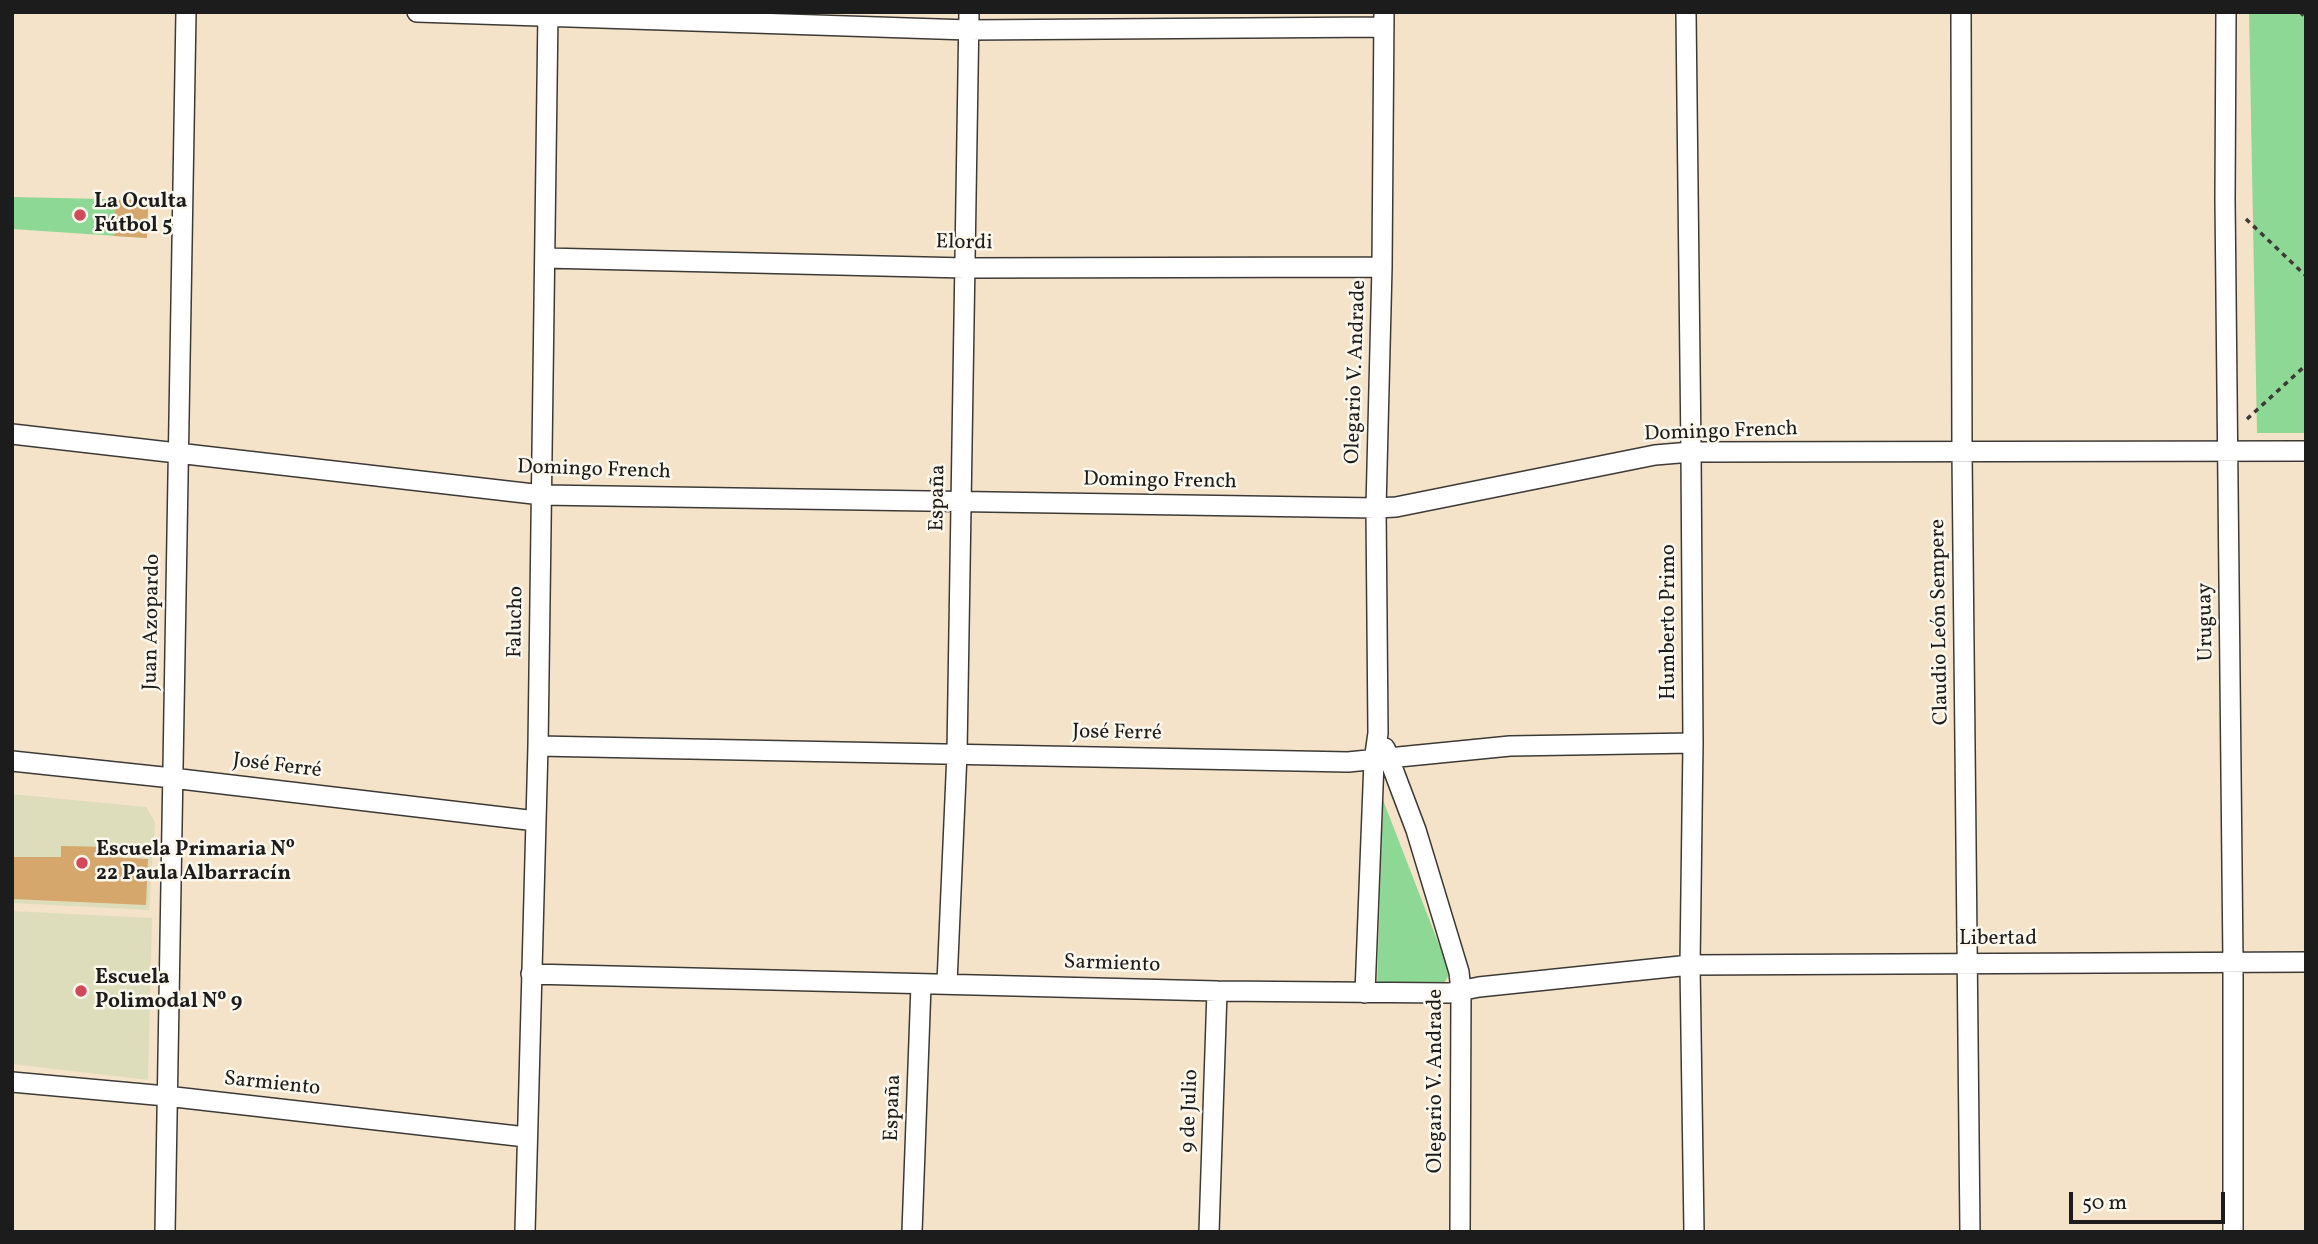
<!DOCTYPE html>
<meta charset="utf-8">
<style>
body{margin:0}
#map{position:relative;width:2318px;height:1244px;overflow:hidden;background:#f5e3c9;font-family:Vollkorn,serif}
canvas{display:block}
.frame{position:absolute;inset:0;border:14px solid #1c1c1c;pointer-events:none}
.scale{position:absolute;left:2069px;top:1192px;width:156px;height:32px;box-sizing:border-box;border:4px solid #1c1c1c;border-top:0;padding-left:9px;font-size:21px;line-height:24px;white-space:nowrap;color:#1c1c1c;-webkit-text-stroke:5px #fbf7ec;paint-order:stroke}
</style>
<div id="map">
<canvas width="2318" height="1244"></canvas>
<div class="frame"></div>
<div class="scale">50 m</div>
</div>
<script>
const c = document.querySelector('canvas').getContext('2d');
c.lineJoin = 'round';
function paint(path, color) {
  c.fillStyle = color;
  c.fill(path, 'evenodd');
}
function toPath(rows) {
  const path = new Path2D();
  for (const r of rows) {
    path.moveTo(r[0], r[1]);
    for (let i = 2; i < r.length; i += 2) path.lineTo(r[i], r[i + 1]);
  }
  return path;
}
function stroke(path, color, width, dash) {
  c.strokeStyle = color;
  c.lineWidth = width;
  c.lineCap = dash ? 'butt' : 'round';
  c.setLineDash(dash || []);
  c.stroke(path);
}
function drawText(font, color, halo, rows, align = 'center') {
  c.font = font + ' Vollkorn,serif';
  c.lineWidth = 5;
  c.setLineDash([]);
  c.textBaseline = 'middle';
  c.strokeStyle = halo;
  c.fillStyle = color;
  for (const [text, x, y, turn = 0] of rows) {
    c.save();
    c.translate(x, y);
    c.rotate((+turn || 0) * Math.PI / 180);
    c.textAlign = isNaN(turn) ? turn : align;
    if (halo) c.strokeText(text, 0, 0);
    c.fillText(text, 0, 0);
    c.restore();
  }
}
paint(toPath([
 [12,794,146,807,155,822,149,910,12,903],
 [12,911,152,918,148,1080,12,1064]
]), '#ddddbc');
paint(toPath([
 [2249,12,2306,12,2306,433,2257,433],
 [12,197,148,200,147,238,12,229],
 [1383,800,1450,973,1443,985,1377,984]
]), '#8dd894');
paint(toPath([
 [115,200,148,200,147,238,114,236],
 [61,846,110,847,110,857,148,859,146,905,12,899,12,857,61,857]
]), '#d5a76d');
const street = toPath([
 [417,12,969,30,1383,27],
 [1686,12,1691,452,1693,743,1690,965,1694,1232],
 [1961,12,1962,453,1970,1232],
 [2226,12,2225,199,2233,963,2233,1232],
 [545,258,965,268,1382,267],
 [12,434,542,495,1376,508,1396,507,1655,455,1691,452,2306,451],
 [538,746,1348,762,1510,746,1693,743],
 [1385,748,1416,830,1459,972,1461,991,1460,1232],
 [12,761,172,778,536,821],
 [531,974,1217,991,1449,993,1479,987,1690,965,2306,962],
 [947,983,957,753,969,12],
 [1365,993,1374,761,1378,733,1376,508,1382,267,1384,12],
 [12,1082,166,1096,526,1137],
 [165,1232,186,12],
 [525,1232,538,746,548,12],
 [912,1232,921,985],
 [1209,1232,1217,991]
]);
stroke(street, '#3d3a36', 22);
stroke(toPath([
 [2300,12,2306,18],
 [2246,219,2306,276],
 [2247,419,2306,365]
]), '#3d3a36', 3.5, [5, 5]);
stroke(street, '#fff', 19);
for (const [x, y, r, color] of [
 [80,215,7,"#d1495b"],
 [82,863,7,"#d1495b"],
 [81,991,7,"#d1495b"]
]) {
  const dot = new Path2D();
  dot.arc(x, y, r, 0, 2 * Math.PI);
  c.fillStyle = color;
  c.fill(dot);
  stroke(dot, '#fbf7ec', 2.5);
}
drawText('bold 21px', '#1c1c1c', '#fbf7ec', [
 ["La Oculta",94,203],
 ["Fútbol 5",94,227],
 ["Escuela Primaria Nº",96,851],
 ["22 Paula Albarracín",96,875],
 ["Escuela",95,979],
 ["Polimodal Nº 9",95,1003]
], 'left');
drawText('21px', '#1c1c1c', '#fbf7ec', [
 ["Elordi",964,244,1],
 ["Olegario V. Andrade",1357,372,-88],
 ["Domingo French",1721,433,-2],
 ["Domingo French",594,471,2],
 ["Domingo French",1160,482,1],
 ["España",939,498,-89],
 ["Juan Azopardo",153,622,-89],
 ["Falucho",517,622,-89],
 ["Humberto Primo",1670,622,-90],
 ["Claudio León Sempere",1941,622,-91],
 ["Uruguay",2207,622,-91],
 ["José Ferré",1117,734,1],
 ["José Ferré",277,767,7],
 ["Libertad",1998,940],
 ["Sarmiento",1112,965,2],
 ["Olegario V. Andrade",1437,1081,-90],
 ["Sarmiento",272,1085,6],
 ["España",894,1108,-88],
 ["9 de Julio",1191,1111,-88]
]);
</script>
